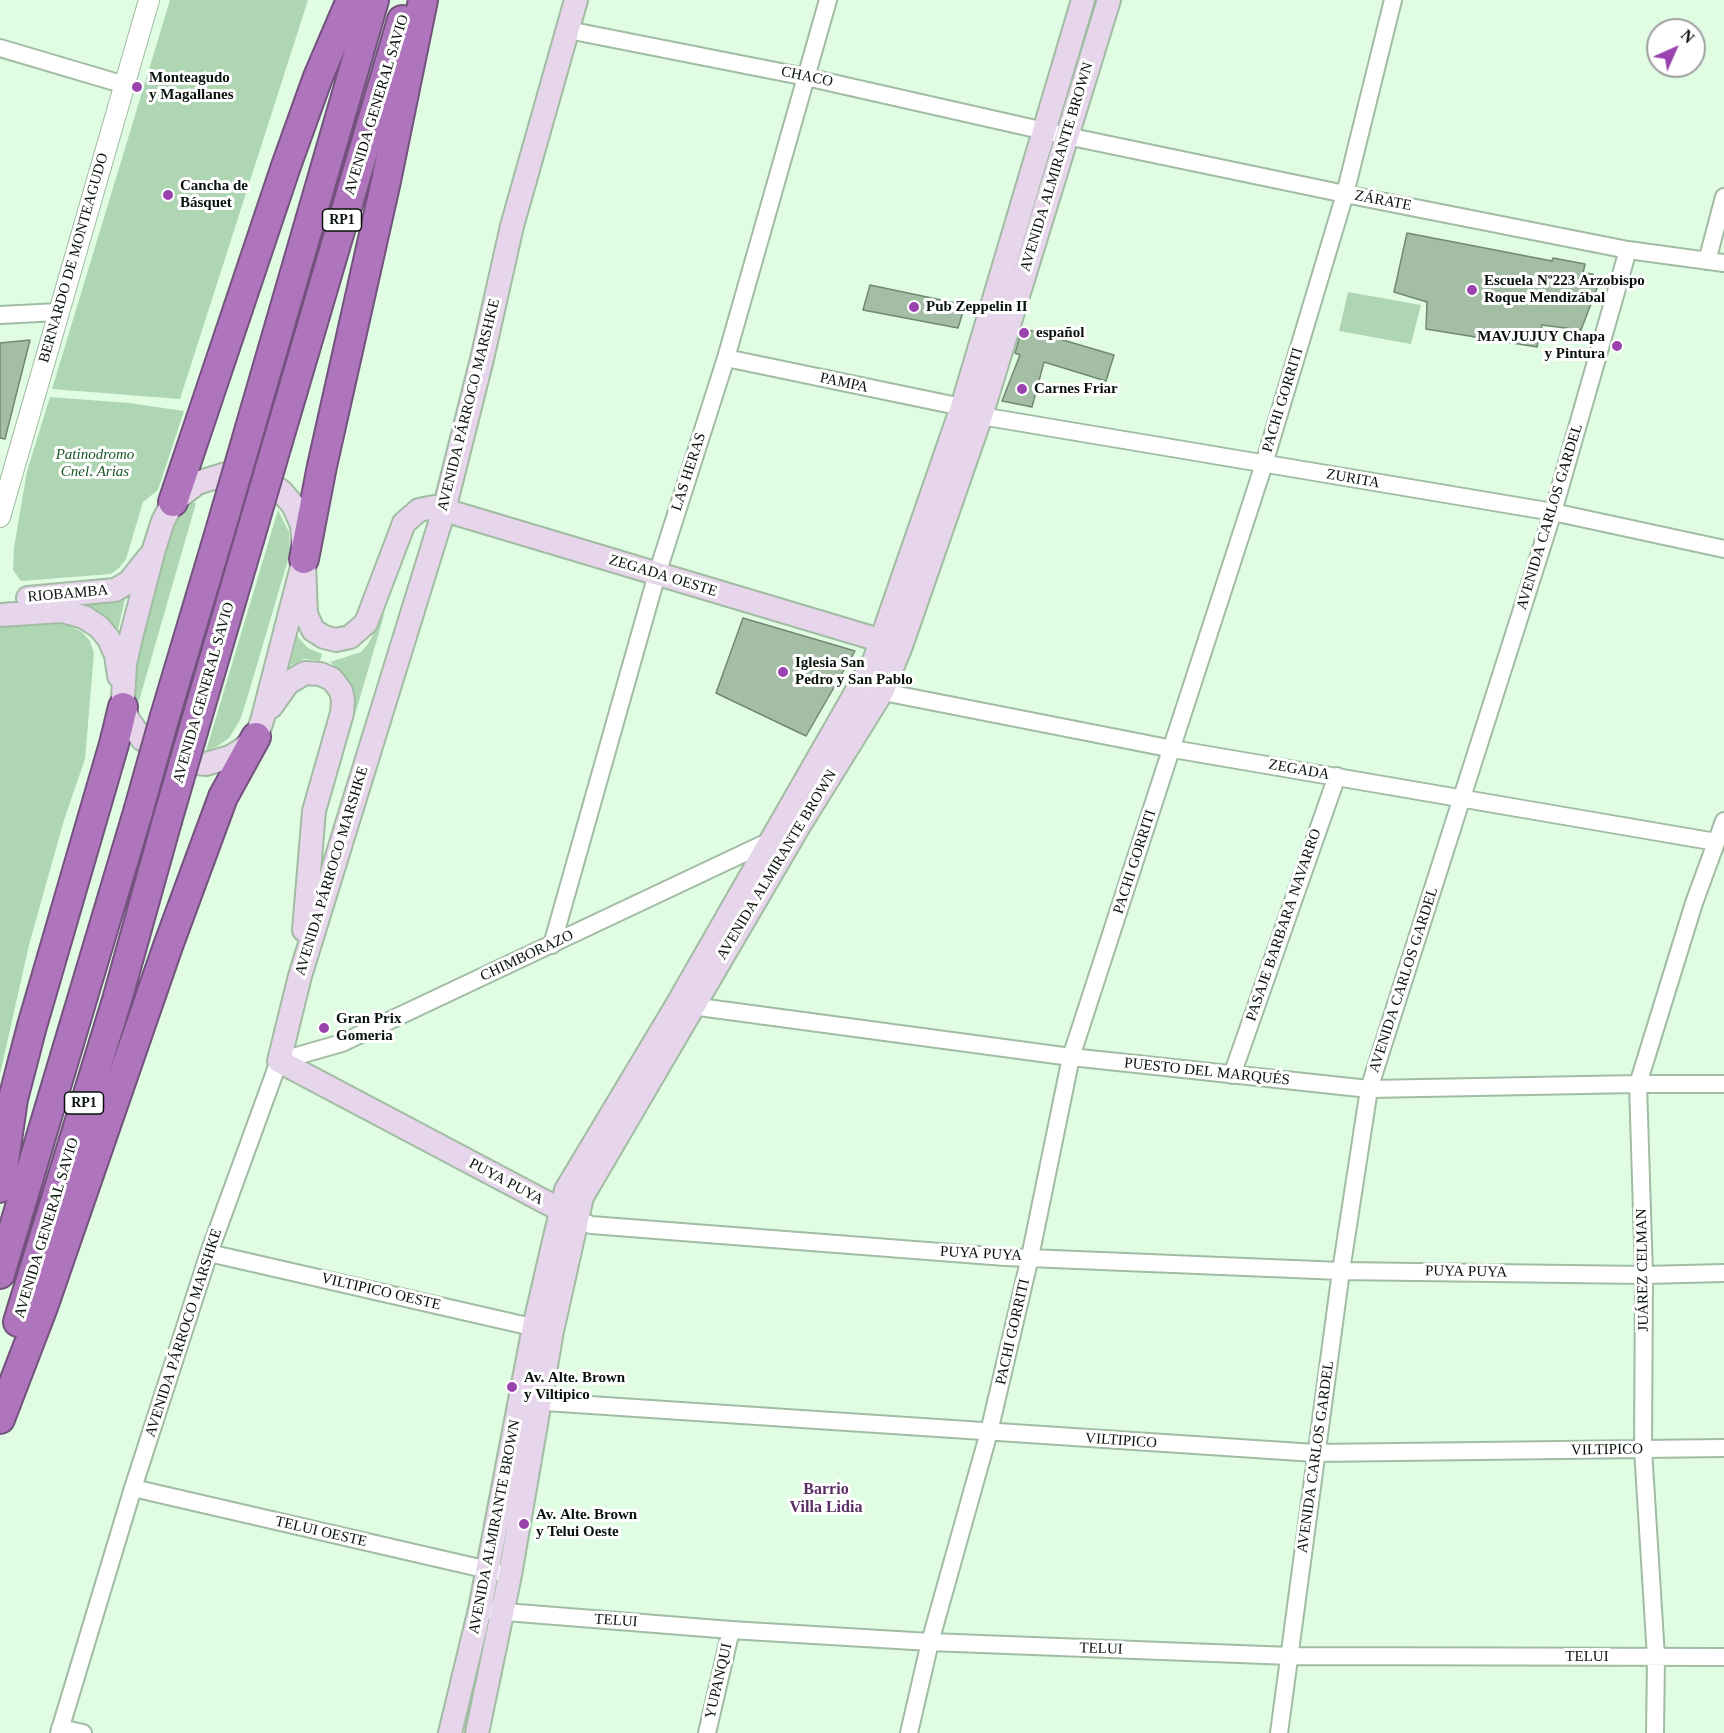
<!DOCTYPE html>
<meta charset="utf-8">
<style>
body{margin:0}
#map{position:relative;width:1724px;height:1733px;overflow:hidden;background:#e0fce2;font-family:"Times New Roman",serif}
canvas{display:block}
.north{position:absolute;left:1646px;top:18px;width:60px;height:60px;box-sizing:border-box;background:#fff;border:2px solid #9da09d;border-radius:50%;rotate:45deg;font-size:16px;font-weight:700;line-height:24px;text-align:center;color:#09120a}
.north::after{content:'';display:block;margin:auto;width:21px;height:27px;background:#9a43af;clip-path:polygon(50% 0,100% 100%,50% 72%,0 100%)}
</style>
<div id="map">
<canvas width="1724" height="1733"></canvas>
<div class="north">N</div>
</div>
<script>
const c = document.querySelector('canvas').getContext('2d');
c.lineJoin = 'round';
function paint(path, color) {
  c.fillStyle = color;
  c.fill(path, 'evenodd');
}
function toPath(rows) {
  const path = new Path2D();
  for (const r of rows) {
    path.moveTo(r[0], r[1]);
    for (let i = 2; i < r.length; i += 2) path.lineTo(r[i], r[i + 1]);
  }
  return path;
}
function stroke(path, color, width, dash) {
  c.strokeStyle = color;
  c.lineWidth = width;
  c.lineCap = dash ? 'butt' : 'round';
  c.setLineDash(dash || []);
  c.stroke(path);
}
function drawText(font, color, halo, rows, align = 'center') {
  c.font = font + ' "Times New Roman",serif';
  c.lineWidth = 6;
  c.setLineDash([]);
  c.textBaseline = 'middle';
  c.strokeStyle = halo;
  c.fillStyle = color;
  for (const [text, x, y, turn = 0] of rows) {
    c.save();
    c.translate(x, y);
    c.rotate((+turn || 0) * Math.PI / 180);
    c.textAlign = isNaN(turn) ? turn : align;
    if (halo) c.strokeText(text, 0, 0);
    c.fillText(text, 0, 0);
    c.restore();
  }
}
paint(toPath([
 [170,0,308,0,180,399,52,389],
 [1348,292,1421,305,1411,344,1339,331],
 [50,397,129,403,184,411,158,490,143,502,126,559,119,568,111,574,21,581,13,570,14,548,27,471],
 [188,502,196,503,139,701,135,700,132,694,134,664,174,518],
 [278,510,289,532,290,553,246,702,240,720,229,738,218,746,206,751],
 [126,595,117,634,71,603],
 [385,612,344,752,353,702,353,689,341,672,330,662,361,652,368,644],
 [62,624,71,626,82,632,90,641,94,653,85,759,64,820,29,945,0,1074,0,626],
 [297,636,308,648,322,654,320,661,304,659,290,666]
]), '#afd6b3');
const building = toPath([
 [1407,233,1552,261,1553,258,1585,264,1583,273,1593,274,1591,284,1597,288,1581,330,1542,325,1537,347,1426,329,1427,302,1394,292,1407,233],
 [870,285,965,305,958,328,863,310,870,285],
 [1022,328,1114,355,1106,381,1044,362,1032,407,1002,401,1020,355,1015,353,1022,328],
 [30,340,5,439,0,438,0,343,30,340],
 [743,618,855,651,806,736,716,693,743,618]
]);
paint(building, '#a3bea5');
stroke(building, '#708a72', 1.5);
const minor = toPath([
 [568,30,806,77,1067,136,1345,194,1628,250,1724,263],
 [0,48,125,85],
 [1707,261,1724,197],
 [0,315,58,312],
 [726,358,962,407,981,416,1553,512,1724,549],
 [873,690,1173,749,1716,842],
 [552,945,657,574,726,358,828,0],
 [684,1005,1071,1057,1369,1089,1638,1084,1724,1084],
 [1232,1075,1337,776],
 [576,1218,591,1225,1005,1257,1341,1271,1644,1275,1724,1273],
 [209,1253,545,1330],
 [530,1401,1315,1453,1724,1448],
 [133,1488,497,1572],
 [493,1611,731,1630,930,1642,1290,1656,1724,1657],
 [60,1728,83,1733],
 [59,1733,133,1488,209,1253,279,1061,342,1043,774,839],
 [707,1733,731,1630],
 [909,1733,930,1642,989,1432,1030,1257,1071,1057,1264,464,1345,194,1393,0],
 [1279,1733,1341,1271,1369,1089,1553,512,1628,250],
 [1655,1733,1656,1657,1643,1449,1644,1275,1638,1084,1694,903,1724,821]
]);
const tertiary = toPath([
 [0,517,149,0]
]);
const secondary = toPath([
 [304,559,262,721,256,737,243,749,230,757,206,764,189,762,167,755,142,739,129,721,123,707,123,698,125,664,131,637,154,549,163,521,173,502,197,483,226,474,242,474,266,481,281,491,293,505,302,525,303,538,306,614,313,630,324,637,336,640,350,637,366,623,404,523,419,510,434,507,896,645],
 [28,598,115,590,129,582,148,558],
 [0,615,62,611,84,617,99,627,109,639,116,655,119,676],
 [271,707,288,683,305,673,320,674,332,679,341,691,343,700,342,713,314,811,304,930],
 [572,1216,279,1061,300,976,444,510,482,359,512,226,576,0],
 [450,1733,480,1609,534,1327,566,1190,677,1005,874,661,962,407,1083,0],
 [477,1733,510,1575,552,1331,582,1197,799,826,882,692,901,646,981,416,1109,0]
]);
const motorway = toPath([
 [250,428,374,0],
 [278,441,402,20],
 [173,502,286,166,318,77,351,0],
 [304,559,322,466,386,181,423,0],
 [165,716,221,528],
 [194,728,249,540],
 [0,1188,13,1099,32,1026,114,744,123,707],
 [0,1274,138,812],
 [18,1322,117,1000,167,821],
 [0,1419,43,1307,168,946,223,797,256,737]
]);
stroke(minor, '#a1bca3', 20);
stroke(tertiary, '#a1bca3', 22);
stroke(secondary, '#a1bca3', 26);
stroke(motorway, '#74527e', 32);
stroke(minor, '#fff', 16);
stroke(tertiary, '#fff', 20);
stroke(secondary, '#e7d6eb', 22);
stroke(motorway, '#ae75bc', 28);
const motorwayBridge = toPath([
 [221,528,250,428],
 [249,540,278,441],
 [138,812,165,716],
 [167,821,194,728]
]);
stroke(motorwayBridge, '#74527e', 32, []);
stroke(motorwayBridge, '#ae75bc', 28);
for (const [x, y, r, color] of [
 [137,87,6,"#9a43af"],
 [168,195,6,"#9a43af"],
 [1472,290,6,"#9a43af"],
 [914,307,6,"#9a43af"],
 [1024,333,6,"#9a43af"],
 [1617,346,6,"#9a43af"],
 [1022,389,6,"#9a43af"],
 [783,672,6,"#9a43af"],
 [324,1028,6,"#9a43af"],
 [512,1387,6,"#9a43af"],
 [524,1524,6,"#9a43af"]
]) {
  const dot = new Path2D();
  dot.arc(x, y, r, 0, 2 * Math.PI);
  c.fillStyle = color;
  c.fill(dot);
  stroke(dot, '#fff', 2);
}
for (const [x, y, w] of [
 [342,220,39],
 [84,1103,39]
]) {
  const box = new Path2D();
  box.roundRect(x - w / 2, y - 11, w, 22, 4.5);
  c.fillStyle = '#fff';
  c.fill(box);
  stroke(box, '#09120a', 1.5);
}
drawText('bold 14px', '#09120a', null, [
 ["RP1",342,220],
 ["RP1",84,1103]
]);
drawText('15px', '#09120a', '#fff', [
 ["CHACO",807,77,12],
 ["AVENIDA GENERAL SAVIO",377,105,-73],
 ["AVENIDA ALMIRANTE BROWN",1057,167,-73],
 ["ZÁRATE",1383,201,11],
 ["BERNARDO DE MONTEAGUDO",74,258,-74],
 ["PAMPA",844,383,12],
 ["PACHI GORRITI",1283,400,-73],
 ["AVENIDA PÁRROCO MARSHKE",469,405,-76],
 ["LAS HERAS",689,472,-72],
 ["ZURITA",1353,479,10],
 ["AVENIDA CARLOS GARDEL",1550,517,-73],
 ["ZEGADA OESTE",663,576,17],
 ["RIOBAMBA",68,594,-5],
 ["AVENIDA GENERAL SAVIO",204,693,-74],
 ["ZEGADA",1299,770,10],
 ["PACHI GORRITI",1135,862,-72],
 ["AVENIDA ALMIRANTE BROWN",777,865,-59],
 ["AVENIDA PÁRROCO MARSHKE",332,871,-73],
 ["PASAJE BARBARA NAVARRO",1284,925,-71],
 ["CHIMBORAZO",527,956,-25],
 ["AVENIDA CARLOS GARDEL",1404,980,-72],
 ["PUESTO DEL MARQUÉS",1207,1072,6],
 ["PUYA PUYA",506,1182,28],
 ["AVENIDA GENERAL SAVIO",47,1228,-73],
 ["PUYA PUYA",981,1254,3],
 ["JUÁREZ CELMAN",1643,1270,-91],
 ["PUYA PUYA",1466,1272,1],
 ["VILTIPICO OESTE",381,1292,13],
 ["PACHI GORRITI",1013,1332,-77],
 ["AVENIDA PÁRROCO MARSHKE",184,1333,-72],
 ["VILTIPICO",1121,1441,4],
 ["VILTIPICO",1607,1450,-1],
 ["AVENIDA CARLOS GARDEL",1316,1457,-82],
 ["AVENIDA ALMIRANTE BROWN",495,1527,-79],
 ["TELUI OESTE",321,1532,13],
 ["TELUI",616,1621,4],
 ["TELUI",1101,1649,2],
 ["TELUI",1587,1657],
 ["YUPANQUI",719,1681,-77]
]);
drawText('bold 15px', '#09120a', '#fff', [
 ["Monteagudo",149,78],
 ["y Magallanes",149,95],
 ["Cancha de",180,186],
 ["Básquet",180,203],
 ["Escuela Nº223 Arzobispo",1484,281],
 ["Roque Mendizábal",1484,298],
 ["Pub Zeppelin II",926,307],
 ["español",1036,333],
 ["MAVJUJUY Chapa",1605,337,"right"],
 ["y Pintura",1605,354,"right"],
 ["Carnes Friar",1034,389],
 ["Iglesia San",795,663],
 ["Pedro y San Pablo",795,680],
 ["Gran Prix",336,1019],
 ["Gomeria",336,1036],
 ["Av. Alte. Brown",524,1378],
 ["y Viltipico",524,1395],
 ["Av. Alte. Brown",536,1515],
 ["y Telui Oeste",536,1532]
], 'left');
drawText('italic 15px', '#185525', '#fff', [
 ["Patinodromo",95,455],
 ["Cnel. Arias",95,472]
]);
drawText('bold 16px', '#592e63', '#fff', [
 ["Barrio",826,1490],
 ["Villa Lidia",826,1508]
]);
</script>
